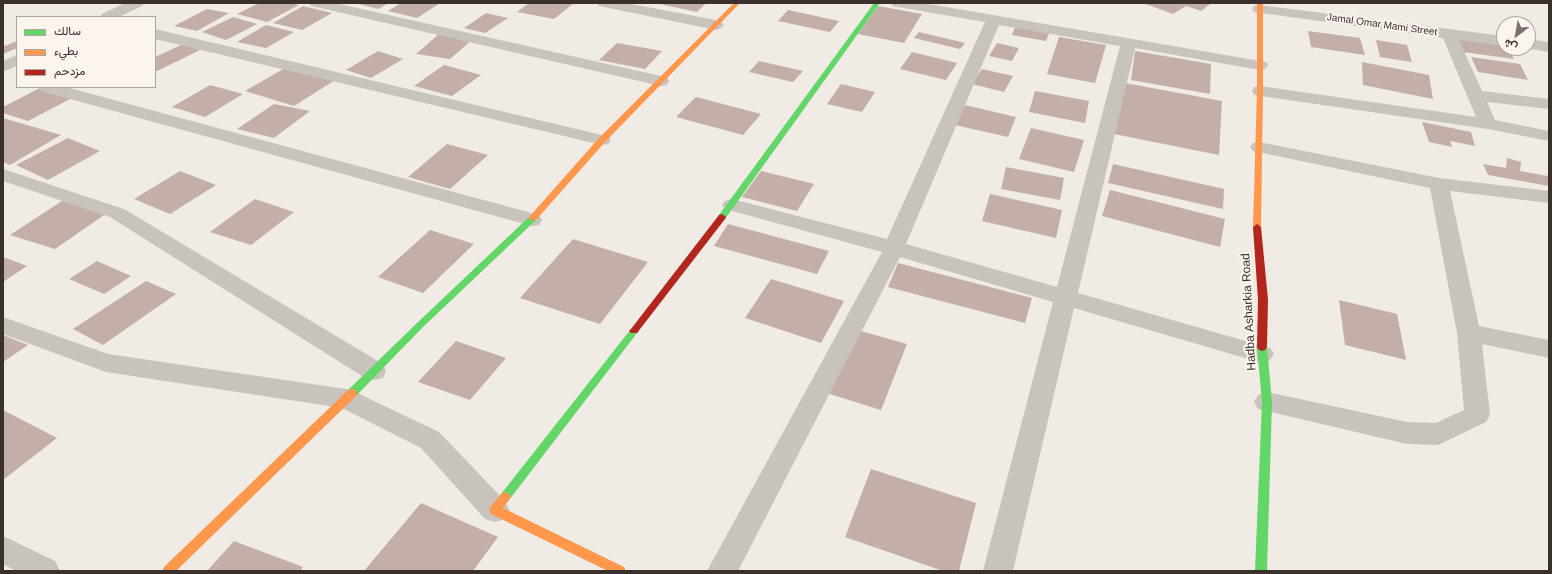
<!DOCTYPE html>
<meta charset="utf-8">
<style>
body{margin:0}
#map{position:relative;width:1552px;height:574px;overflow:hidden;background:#f0ebe5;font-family:Arial,Vazirmatn,sans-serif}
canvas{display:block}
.frame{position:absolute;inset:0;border:4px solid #3b302b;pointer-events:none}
.legend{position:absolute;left:16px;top:16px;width:140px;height:72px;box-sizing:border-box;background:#fbf5ee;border:1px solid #aea6a0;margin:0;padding:5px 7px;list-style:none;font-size:12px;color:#3b302b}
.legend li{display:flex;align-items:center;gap:8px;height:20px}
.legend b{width:20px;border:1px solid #aea6a0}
.north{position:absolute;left:1496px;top:16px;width:40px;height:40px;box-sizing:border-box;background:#fbf5ee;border:1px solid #aea6a0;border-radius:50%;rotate:211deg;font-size:11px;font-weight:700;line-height:16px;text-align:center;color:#3b302b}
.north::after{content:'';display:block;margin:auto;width:14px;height:18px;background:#7a716c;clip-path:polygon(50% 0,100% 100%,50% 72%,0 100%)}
</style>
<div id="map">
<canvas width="1552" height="574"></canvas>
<div class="frame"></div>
<ul class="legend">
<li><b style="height:5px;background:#63d668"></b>سالك</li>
<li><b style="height:5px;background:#ff974d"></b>بطيء</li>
<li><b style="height:5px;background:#b3261e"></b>مزدحم</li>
</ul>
<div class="north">ش</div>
</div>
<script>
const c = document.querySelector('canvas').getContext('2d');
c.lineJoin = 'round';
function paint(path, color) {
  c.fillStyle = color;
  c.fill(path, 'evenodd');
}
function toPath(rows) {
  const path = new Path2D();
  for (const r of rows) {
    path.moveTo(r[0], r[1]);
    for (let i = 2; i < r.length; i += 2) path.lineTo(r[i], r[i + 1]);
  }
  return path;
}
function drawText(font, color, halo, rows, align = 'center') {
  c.font = font + ' Arial,sans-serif';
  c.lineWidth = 4;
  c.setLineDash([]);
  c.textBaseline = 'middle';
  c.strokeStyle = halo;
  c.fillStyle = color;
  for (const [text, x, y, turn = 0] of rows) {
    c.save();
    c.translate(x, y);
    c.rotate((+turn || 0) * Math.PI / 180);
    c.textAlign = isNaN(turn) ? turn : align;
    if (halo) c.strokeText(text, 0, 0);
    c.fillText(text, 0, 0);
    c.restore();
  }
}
paint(toPath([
 [259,3,290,3,299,5,267,22,237,14],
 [355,3,389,3,378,9],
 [401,3,440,3,417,18,388,11],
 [529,3,574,3,554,19,517,12],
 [655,3,706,3,697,12],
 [1143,3,1212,3,1201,11,1186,6,1173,14],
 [303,6,332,13,302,30,273,23],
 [878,6,922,14,904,43,858,34],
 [207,9,229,13,197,31,174,26],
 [788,10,839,21,830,32,778,21],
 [486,13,508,18,485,33,464,28],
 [233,17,257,24,226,40,202,32],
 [266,25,294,32,266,48,237,42],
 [1015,27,1049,33,1046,41,1012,35],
 [1308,31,1360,38,1365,55,1311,47],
 [919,32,965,43,960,49,914,38],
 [439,34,473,39,450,59,416,54],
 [1455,35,1504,42,1504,48,1508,48,1514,59,1463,52],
 [1059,37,1106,45,1095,83,1047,74],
 [1376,40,1407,45,1412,62,1380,57],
 [17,41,17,48,3,54,3,47],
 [617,43,662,51,645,69,599,60],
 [997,43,1019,48,1012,61,989,56],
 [183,44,200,50,155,72,155,57],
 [378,51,403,59,371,78,346,70],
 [1135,51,1211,64,1210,94,1131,80],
 [912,52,957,63,946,80,900,69],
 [1471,57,1520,64,1528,80,1478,72],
 [759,61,803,71,793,82,749,72],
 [1362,62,1429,75,1433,99,1363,85],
 [292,64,340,77,294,106,245,91],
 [444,65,481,75,452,96,414,86],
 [982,69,1013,76,1004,92,972,84],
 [1125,83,1222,101,1219,155,1114,134],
 [841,84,875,92,862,112,827,104],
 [210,85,243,94,205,117,172,107],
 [40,88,72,98,28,121,3,113,3,107],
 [1035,91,1089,101,1085,123,1029,112],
 [696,97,761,114,743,135,676,117],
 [274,104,310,111,274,138,237,129],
 [965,105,1016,117,1008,137,955,125],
 [3,118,61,135,10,165,3,162],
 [1422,122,1471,132,1475,146,1450,141,1452,147,1429,142],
 [1031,128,1084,140,1074,172,1019,159],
 [68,138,100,151,48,180,16,165],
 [447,144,488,155,450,189,408,177],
 [1507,158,1521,162,1520,171,1548,176,1549,186,1488,175,1483,164,1506,168],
 [1113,164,1224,189,1223,209,1108,183],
 [1006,167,1064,178,1060,200,1001,189],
 [180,171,216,185,170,214,134,199],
 [761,171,814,184,797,211,742,197],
 [1110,190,1225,219,1220,247,1102,216],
 [990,194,1062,210,1056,238,982,221],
 [255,199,294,212,251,245,210,232],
 [62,201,107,213,55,249,10,235],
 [728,224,829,251,817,274,714,246],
 [430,230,474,244,423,293,378,277],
 [573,239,648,262,600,324,520,298],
 [3,257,27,266,3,282],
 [97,261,131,276,104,294,69,279],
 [898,263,1032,298,1025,323,888,287],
 [771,279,844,301,821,343,745,318],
 [146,281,176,294,103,345,73,329],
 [1339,300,1397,314,1406,360,1345,345],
 [847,327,907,344,881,410,817,390],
 [3,335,28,345,3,362],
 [456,341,506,358,470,400,418,382],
 [3,410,57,438,3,480],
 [871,469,976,503,959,571,943,571,845,537],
 [421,503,498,537,473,571,364,571],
 [234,541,303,567,300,571,207,571]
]), '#c3afa7');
paint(toPath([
 [125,3,144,3,142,6,119,17,100,17,102,14,125,3],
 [309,3,335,3,661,76,667,77,669,81,667,85,661,86,316,7,311,6,309,3],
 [597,3,626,3,716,20,721,22,724,25,721,28,716,30,604,7,599,6,597,3],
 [891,3,923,3,1266,62,1268,65,1266,68,1260,70,1135,48,1078,293,1270,348,1274,354,1270,360,1262,363,1074,308,1013,571,983,571,1053,302,900,257,738,571,707,571,882,252,725,209,722,205,725,201,732,199,887,239,985,22,898,7,893,6,891,3],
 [999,25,1120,46,1057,287,906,244,999,25],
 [1259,5,1504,36,1504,46,1459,40,1482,91,1549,99,1549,109,1487,102,1495,120,1549,131,1549,141,1488,129,1254,95,1252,91,1254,87,1260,86,1476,117,1443,38,1254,12,1252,9,1254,6,1259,5],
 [155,29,602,135,608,136,611,140,608,144,602,145,155,39,155,29],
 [1528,39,1549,42,1549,52,1525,48,1528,48,1528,39],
 [17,55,17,66,3,72,3,61,17,55],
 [39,87,66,87,539,215,542,220,539,225,532,226,41,91,39,87],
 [1259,142,1439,178,1549,191,1549,203,1450,191,1479,326,1549,340,1549,358,1482,344,1490,415,1486,422,1438,445,1407,444,1258,409,1254,402,1258,395,1267,392,1407,422,1436,423,1464,410,1457,333,1430,188,1253,151,1250,147,1253,143,1259,142],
 [3,169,124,209,383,364,386,371,383,378,374,380,365,378,110,217,3,181,3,169],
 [3,317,108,354,346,389,355,392,439,432,505,501,509,510,505,519,495,522,485,519,421,448,342,408,106,372,3,334,3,317],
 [3,536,55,561,60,571,16,571,3,564,3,536]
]), '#c9c3be');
paint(toPath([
 [874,3,880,3,725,219,719,219,718,217,719,215,874,3],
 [533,215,536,216,537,218,536,220,422,328,356,396,352,397,348,396,347,393,348,390,416,324,530,216,533,215],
 [634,328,637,329,639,331,637,333,509,500,505,502,501,500,499,497,501,494,631,329,634,328],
 [1262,343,1265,344,1267,347,1272,402,1267,571,1255,571,1262,402,1257,347,1259,344,1262,343]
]), '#63d668');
paint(toPath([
 [734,3,740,3,605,142,536,220,530,220,529,218,530,216,599,138,734,3],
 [1257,3,1263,3,1263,91,1261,227,1257,230,1253,227,1257,91,1257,3],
 [352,389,356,390,357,393,356,396,176,571,162,571,164,567,348,390,352,389],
 [505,492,509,494,511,497,503,508,624,567,626,571,608,571,491,514,489,510,491,506,501,494,505,492]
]), '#ff974d');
paint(toPath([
 [722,214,726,217,725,219,637,333,631,333,629,331,631,329,719,215,722,214],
 [1257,224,1261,227,1268,300,1267,347,1265,350,1262,351,1259,350,1257,347,1258,300,1253,227,1257,224]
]), '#b3261e');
drawText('10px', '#3b302b', '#fbf5ee', [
 ["Jamal Omar Mami Street",1382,25,8]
]);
drawText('12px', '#3b302b', '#fbf5ee', [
 ["Hadba Asharkia Road",1249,312,-93]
]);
</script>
